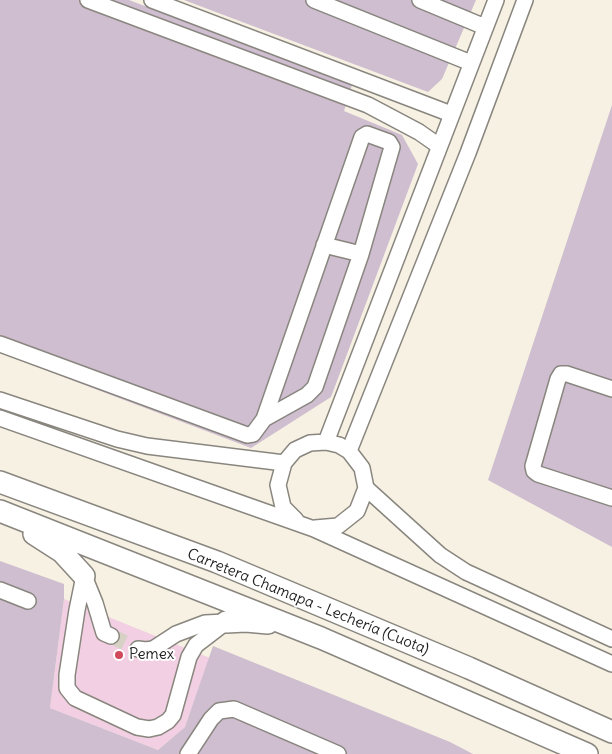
<!DOCTYPE html>
<meta charset="utf-8">
<style>
body{margin:0}
canvas{display:block;background:#f6f1e2}
</style>
<canvas width="612" height="754"></canvas>
<script>
const c = document.querySelector('canvas').getContext('2d');
c.lineJoin = 'round';
function paint(path, color) {
  c.fillStyle = color;
  c.fill(path, 'evenodd');
}
function toPath(rows) {
  const path = new Path2D();
  for (const r of rows) {
    path.moveTo(r[0], r[1]);
    for (let i = 2; i < r.length; i += 2) path.lineTo(r[i], r[i + 1]);
  }
  return path;
}
function stroke(path, color, width, dash) {
  c.strokeStyle = color;
  c.lineWidth = width;
  c.lineCap = dash ? 'butt' : 'round';
  c.setLineDash(dash || []);
  c.stroke(path);
}
function drawText(font, color, halo, rows, align = 'center') {
  c.font = font + ' Delius,sans-serif';
  c.lineWidth = 4;
  c.setLineDash([]);
  c.textBaseline = 'middle';
  c.strokeStyle = halo;
  c.fillStyle = color;
  for (const [text, x, y, turn = 0] of rows) {
    c.save();
    c.translate(x, y);
    c.rotate((+turn || 0) * Math.PI / 180);
    c.textAlign = isNaN(turn) ? turn : align;
    if (halo) c.strokeText(text, 0, 0);
    c.fillText(text, 0, 0);
    c.restore();
  }
}
paint(toPath([
 [64,599,210,658,185,727,158,750,50,708]
]), '#f2cfe2');
paint(toPath([
 [0,0,129,0,352,85,344,111,402,135,418,164,331,397,251,448,0,353],
 [184,0,476,0,442,79,428,92],
 [612,105,612,547,488,480],
 [0,561,64,584,64,599,50,708,158,750,185,727,213,646,450,742,473,754,0,754]
]), '#cfbdd0');
stroke(toPath([
 [111,636,138,649]
]), '#d5d1c4', 15, [15, 8]);
const minor = toPath([
 [88,0,368,105,419,132,439,146],
 [152,0,451,114],
 [314,0,471,63],
 [420,0,485,27],
 [324,245,361,254],
 [0,344,247,435,253,434,264,419,362,137,367,134,389,142,392,147,361,254,315,387,307,395,264,419],
 [612,389,567,374,561,374,558,379,533,466,534,471,538,474,612,498],
 [0,400,117,439,147,446,284,463],
 [0,418,314,529,612,664],
 [326,442,496,0],
 [349,451,468,153,525,0],
 [366,488,440,555,466,572,612,639],
 [296,520,283,507,278,485,284,463,295,450,310,443,326,442,339,445,349,451,362,468,366,488,357,511,338,526,315,528],
 [84,576,77,610,67,675,67,688,75,698,137,727,149,729,158,727,168,721,173,715,189,657,196,645,226,622],
 [84,576,95,603,104,633,111,636],
 [0,590,28,601],
 [138,649,146,650,153,649,176,634,205,623,226,622],
 [188,754,211,719,219,711,234,709,338,754]
]);
const highway = toPath([
 [0,482,217,562,469,668,612,732],
 [0,511,321,638,587,754],
 [34,534,62,552,84,576],
 [226,622,246,621,268,623]
]);
stroke(minor, '#89867f', 18);
stroke(highway, '#89867f', 24);
stroke(minor, '#fff', 15);
stroke(highway, '#fff', 21);
for (const [x, y, r, color] of [
 [119,655,5,"#d1495b"]
]) {
  const dot = new Path2D();
  dot.arc(x, y, r, 0, 2 * Math.PI);
  c.fillStyle = color;
  c.fill(dot);
  stroke(dot, '#fff', 2);
}
drawText('15px', '#1c1c1c', '#fff', [
 ["Carretera Chamapa - Lechería (Cuota)",308,602,22]
]);
drawText('15px', '#1c1c1c', '#fff', [
 ["Pemex",129,655]
], 'left');
</script>
